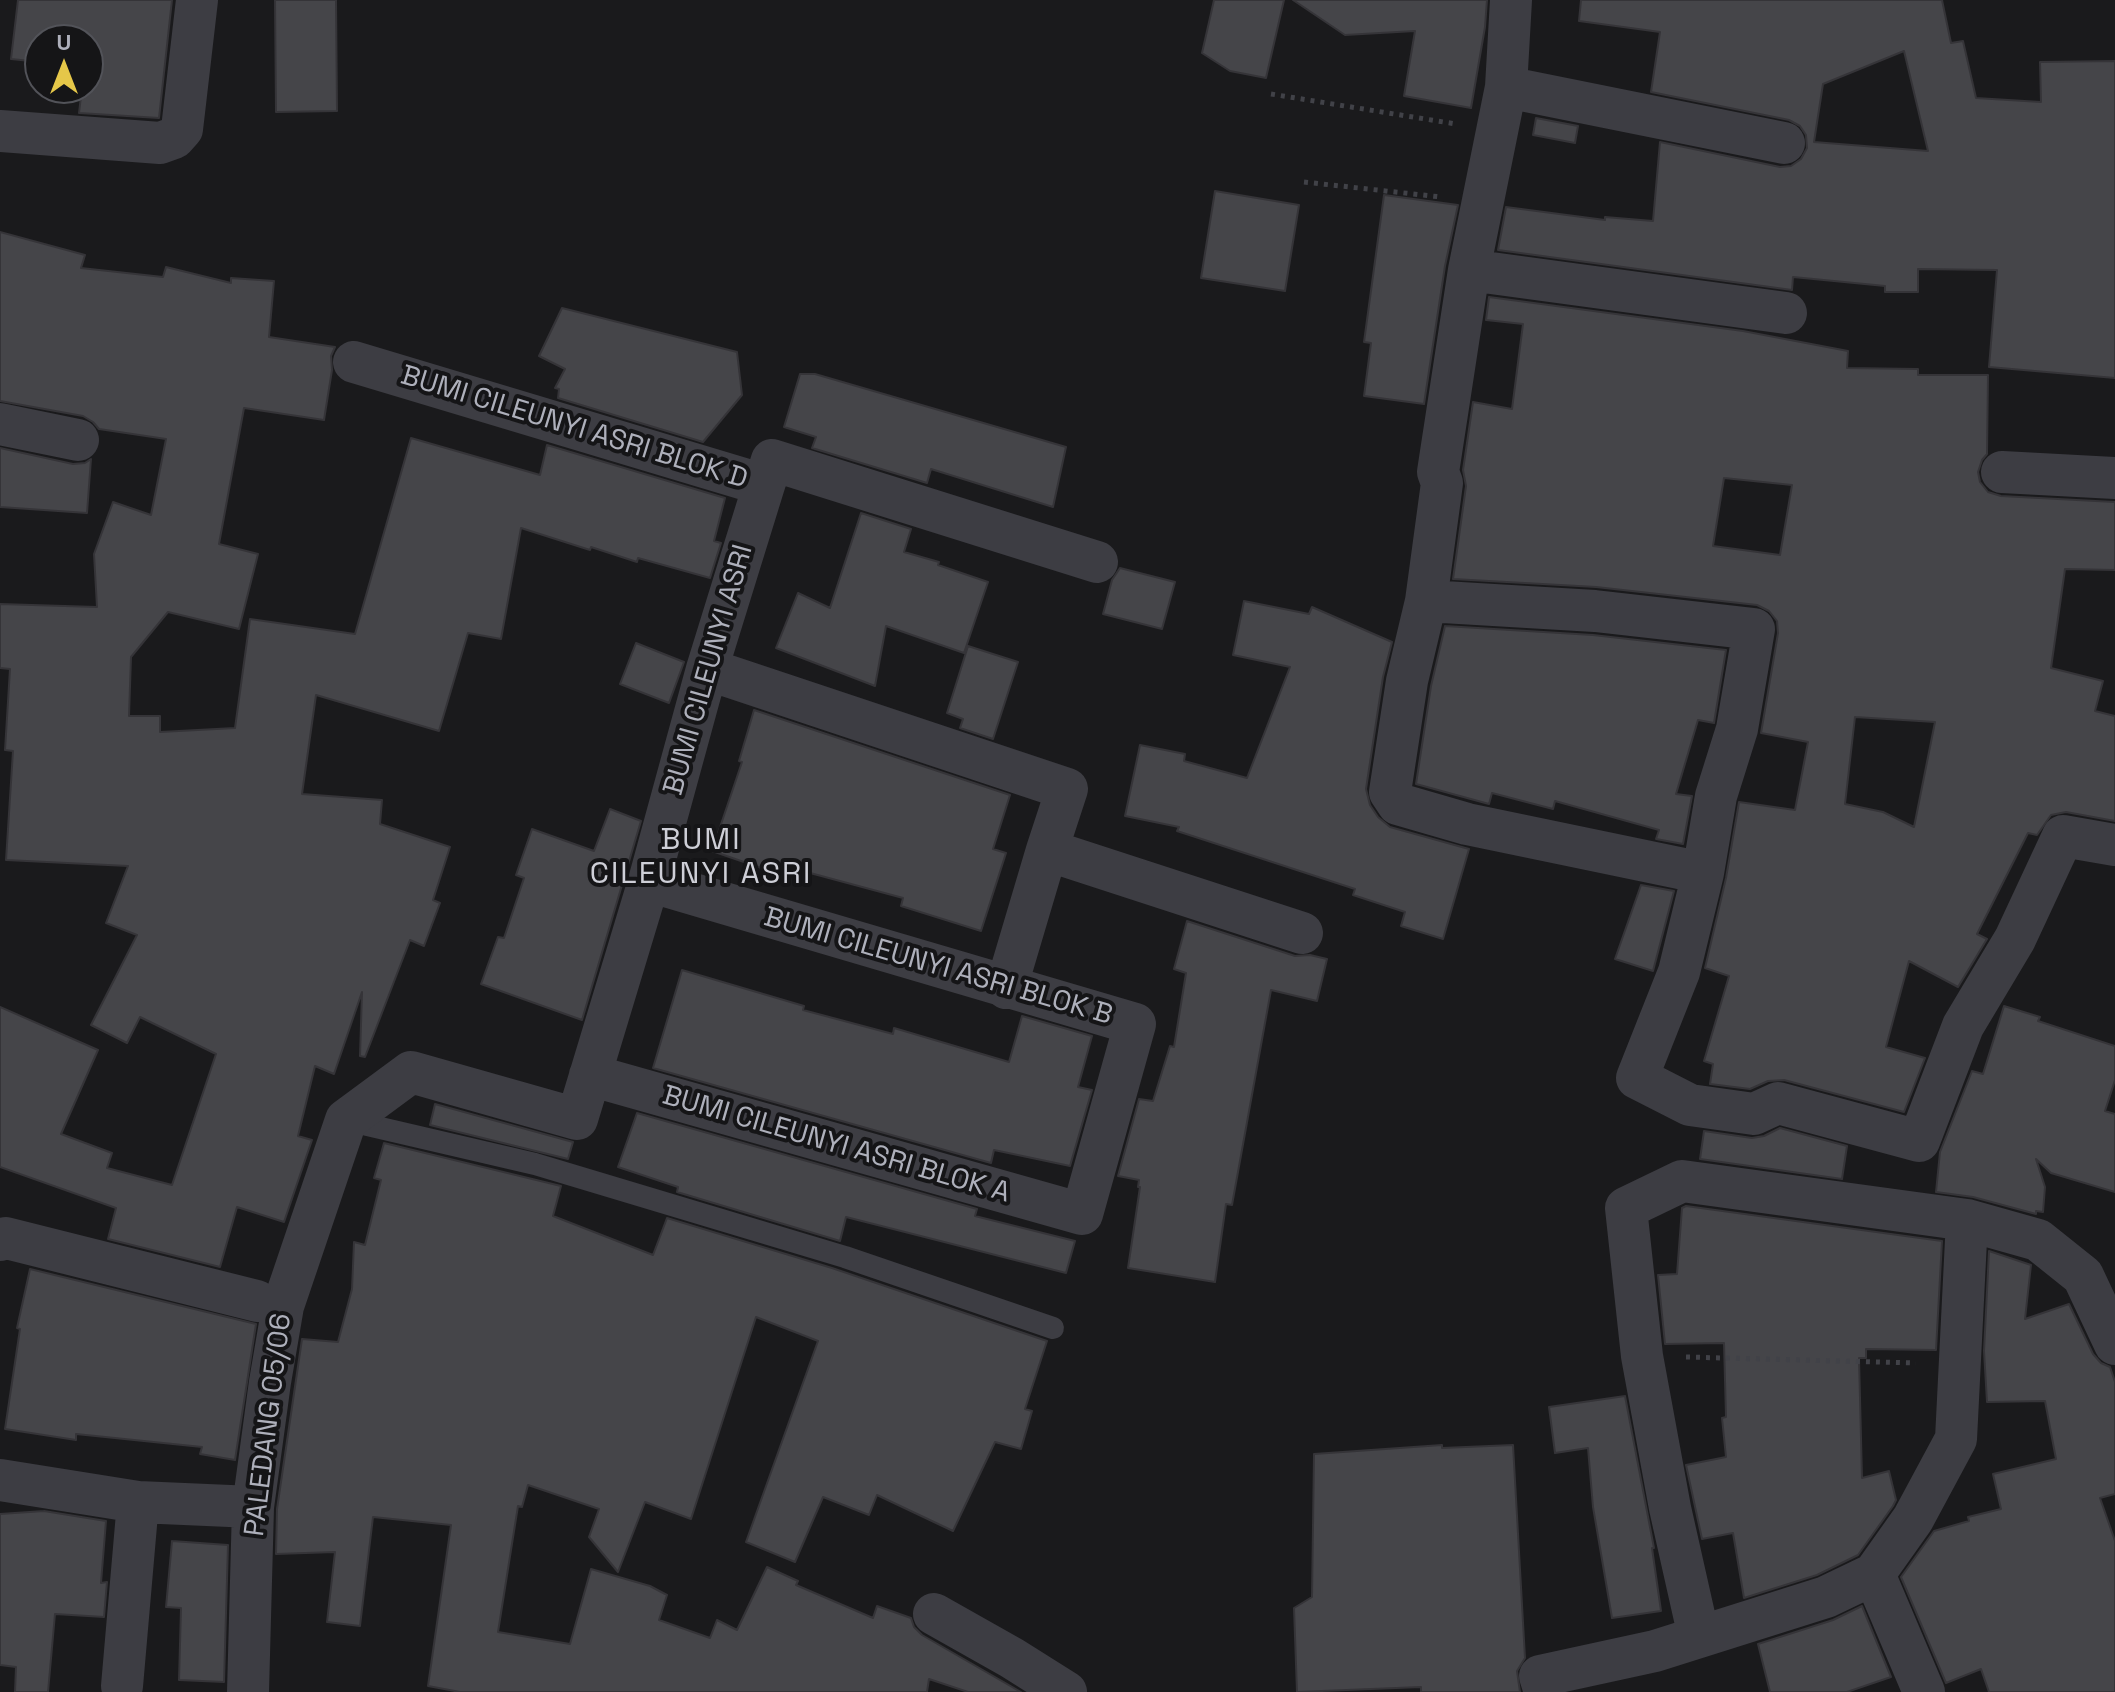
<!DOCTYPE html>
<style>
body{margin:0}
#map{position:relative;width:2115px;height:1692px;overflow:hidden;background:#1a1a1c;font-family:"Space Grotesk",sans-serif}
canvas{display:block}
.north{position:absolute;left:24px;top:24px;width:80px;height:80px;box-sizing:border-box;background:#151517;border:2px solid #525359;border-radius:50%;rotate:0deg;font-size:22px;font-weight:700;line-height:32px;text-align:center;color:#aeb0bb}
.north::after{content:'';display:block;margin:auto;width:28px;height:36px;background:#e5c749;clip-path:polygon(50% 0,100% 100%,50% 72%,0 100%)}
</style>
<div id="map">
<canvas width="2115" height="1692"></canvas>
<div class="north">U</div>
</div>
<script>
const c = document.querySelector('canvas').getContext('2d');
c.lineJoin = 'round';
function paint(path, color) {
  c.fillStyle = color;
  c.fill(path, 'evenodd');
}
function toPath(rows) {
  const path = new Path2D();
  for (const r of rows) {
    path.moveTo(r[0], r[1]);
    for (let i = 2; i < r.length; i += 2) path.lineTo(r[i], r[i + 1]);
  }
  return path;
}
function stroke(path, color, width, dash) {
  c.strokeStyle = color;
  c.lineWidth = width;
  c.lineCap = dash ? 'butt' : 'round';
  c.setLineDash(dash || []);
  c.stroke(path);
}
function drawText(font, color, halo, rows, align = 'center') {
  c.font = font + ' "Space Grotesk",sans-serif';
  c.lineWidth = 8;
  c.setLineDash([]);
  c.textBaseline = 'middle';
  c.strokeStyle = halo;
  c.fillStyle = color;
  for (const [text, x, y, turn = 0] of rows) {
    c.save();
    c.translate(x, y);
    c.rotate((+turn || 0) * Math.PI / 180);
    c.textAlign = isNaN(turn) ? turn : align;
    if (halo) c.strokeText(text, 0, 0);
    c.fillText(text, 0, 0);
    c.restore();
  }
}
const building = toPath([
 [18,0,172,0,159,118,79,113,82,88,88,88,88,40,40,40,40,62,11,59,18,0],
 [275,0,336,0,337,111,276,112,275,0],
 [1214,0,1284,0,1266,78,1230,71,1202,53,1214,0],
 [1293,0,1487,0,1485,27,1471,108,1404,96,1415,31,1345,35,1293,0],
 [1581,0,1942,0,1951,43,1963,41,1976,98,2041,102,2040,62,2115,61,2115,378,1989,367,1997,270,1918,269,1918,292,1885,292,1885,286,1793,277,1792,290,1498,250,1506,207,1605,220,1605,217,1653,221,1660,142,1780,167,1791,166,1801,159,1807,148,1806,135,1800,126,1789,120,1651,92,1660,32,1579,21,1581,0],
 [1904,51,1928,151,1814,142,1823,84,1904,51],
 [1536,118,1578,126,1575,143,1533,135,1536,118],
 [1215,191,1299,205,1285,291,1201,278,1215,191],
 [1384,195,1458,205,1445,266,1424,404,1364,396,1371,343,1364,342,1384,195],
 [0,232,85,255,81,268,163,277,166,267,231,283,231,278,274,281,269,337,335,347,331,356,332,370,324,420,244,408,219,544,258,554,239,629,168,612,131,657,129,716,160,716,160,732,235,728,250,619,355,634,411,438,540,475,547,445,725,498,714,541,721,543,710,578,638,558,637,562,591,547,590,550,521,528,501,639,468,633,439,731,316,695,302,794,382,800,380,824,450,847,433,900,440,903,424,946,410,940,365,1057,360,1056,362,992,334,1074,315,1066,298,1136,312,1140,284,1222,237,1207,220,1267,108,1239,116,1208,0,1167,0,1007,98,1050,61,1134,112,1153,107,1168,172,1185,216,1054,140,1017,127,1043,91,1025,137,935,106,923,128,866,6,860,13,751,5,750,10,669,0,668,0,604,97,607,94,554,113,502,151,515,166,439,99,429,93,422,83,416,0,401,0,232],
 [1489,297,1743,331,1848,351,1847,368,1918,369,1918,375,1988,375,1987,454,1982,460,1978,472,1980,482,1988,492,2001,496,2115,502,2115,570,2065,569,2051,668,2103,681,2095,711,2115,716,2115,821,2066,812,2051,815,2037,835,2028,833,1977,934,1987,939,1958,987,1909,961,1886,1047,1925,1058,1904,1112,1784,1080,1768,1081,1750,1089,1710,1084,1713,1064,1704,1061,1729,976,1705,968,1726,878,1739,802,1795,810,1808,742,1761,733,1778,633,1777,621,1769,611,1757,605,1596,587,1453,579,1466,486,1463,470,1473,402,1512,409,1523,324,1486,320,1489,297],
 [1724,478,1792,485,1780,555,1713,546,1724,478],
 [1855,717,1935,722,1914,827,1883,812,1845,804,1855,717],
 [562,308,737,352,742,395,703,442,558,398,559,389,555,388,565,369,539,356,562,308],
 [800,374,815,374,1066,447,1053,507,931,469,927,483,812,448,816,437,784,427,800,374],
 [0,448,73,464,85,463,91,459,87,513,0,507,0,448],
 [861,513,911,529,904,552,939,562,938,565,988,582,964,653,886,626,875,686,776,648,798,593,830,608,861,513],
 [1120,568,1175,582,1162,629,1103,614,1112,580,1120,568],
 [1244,601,1309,614,1312,607,1392,642,1383,677,1366,789,1370,805,1378,817,1390,827,1469,849,1443,939,1401,926,1405,912,1353,895,1355,889,1177,831,1179,827,1125,816,1140,745,1185,754,1184,761,1247,778,1290,667,1233,655,1244,601],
 [1445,626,1593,635,1726,650,1714,723,1698,720,1676,794,1692,796,1683,844,1656,839,1659,830,1555,801,1553,809,1492,793,1489,804,1416,784,1431,686,1445,626],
 [636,643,684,662,669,703,620,684,636,643],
 [968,646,1018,662,993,739,960,728,963,719,947,713,968,646],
 [754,710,1010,795,993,849,1006,853,981,931,901,906,903,898,773,863,770,871,712,851,742,762,739,761,754,710],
 [610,809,641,821,582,1020,481,984,498,937,504,938,524,878,516,875,532,829,594,851,610,809],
 [1641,885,1674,891,1653,971,1615,959,1641,885],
 [1187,921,1295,956,1310,955,1327,959,1317,1001,1271,990,1232,1205,1226,1204,1215,1282,1128,1268,1140,1187,1138,1187,1139,1180,1118,1176,1139,1099,1153,1101,1170,1046,1174,1047,1186,973,1174,969,1187,921],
 [682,970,804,1006,803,1010,893,1034,894,1028,1009,1062,1022,1016,1092,1036,1078,1087,1092,1090,1070,1166,994,1150,991,1163,653,1068,682,970],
 [2004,1006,2040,1017,2038,1021,2115,1046,2115,1080,2105,1111,2115,1114,2115,1192,2051,1173,2036,1159,2045,1187,2043,1212,2036,1211,2036,1214,1973,1197,1936,1192,1940,1152,1972,1071,1983,1074,2004,1006],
 [435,1104,573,1142,568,1159,430,1125,435,1104],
 [637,1113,977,1209,975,1216,1075,1241,1066,1273,846,1217,840,1241,677,1192,678,1187,618,1167,637,1113],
 [1780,1128,1847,1146,1842,1179,1700,1159,1704,1131,1752,1138,1764,1136,1780,1128],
 [384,1143,561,1186,553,1216,653,1255,667,1218,832,1268,1047,1341,1025,1409,1032,1411,1021,1449,995,1442,953,1531,877,1495,869,1515,823,1497,795,1562,746,1542,818,1341,756,1317,691,1519,645,1502,618,1572,589,1537,599,1509,528,1485,522,1507,518,1506,498,1632,570,1644,591,1569,650,1586,667,1595,659,1620,710,1638,717,1620,737,1630,767,1567,798,1581,796,1585,873,1618,877,1606,911,1618,914,1627,922,1635,1021,1692,968,1692,929,1679,927,1692,460,1692,428,1686,451,1525,373,1517,360,1626,327,1622,335,1552,276,1554,277,1509,302,1339,338,1342,352,1289,354,1242,365,1245,381,1180,374,1178,384,1143],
 [1686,1206,1942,1241,1936,1350,1866,1349,1866,1358,1859,1358,1862,1478,1889,1471,1896,1500,1893,1506,1858,1555,1817,1575,1744,1598,1733,1533,1702,1539,1686,1465,1726,1457,1722,1418,1726,1417,1724,1343,1665,1344,1658,1275,1677,1274,1682,1208,1686,1206],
 [1989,1251,2031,1265,2025,1319,2069,1304,2093,1354,2101,1363,2110,1367,2115,1382,2115,1494,2100,1498,2115,1541,2115,1692,1989,1692,1981,1669,1946,1683,1901,1577,1934,1531,1969,1521,1968,1517,2001,1509,1993,1474,2056,1459,2045,1401,1987,1402,1984,1351,1989,1251],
 [30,1269,256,1324,235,1460,200,1454,202,1447,76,1434,76,1440,5,1429,20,1329,17,1328,30,1269],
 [1625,1396,1654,1548,1652,1548,1661,1611,1612,1618,1593,1507,1588,1448,1555,1453,1549,1407,1625,1396],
 [1442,1445,1442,1448,1513,1445,1525,1658,1517,1671,1520,1692,1421,1692,1421,1687,1297,1692,1294,1608,1312,1597,1314,1454,1442,1445],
 [44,1511,106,1521,101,1583,107,1582,104,1617,55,1614,48,1692,15,1692,16,1667,0,1665,0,1514,44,1511],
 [172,1541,228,1545,224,1682,179,1680,181,1608,166,1607,172,1541],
 [1862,1606,1891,1677,1847,1692,1770,1692,1758,1644,1833,1620,1862,1606]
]);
paint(building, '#454549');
stroke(building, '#353438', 2);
stroke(toPath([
 [1271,94,1456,124],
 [1304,182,1441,197],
 [1686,1357,1916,1363]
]), '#414248', 5, [4, 6]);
stroke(toPath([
 [346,1120,535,1164,845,1257,1053,1328]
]), '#3d3d43', 22);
stroke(toPath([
 [1511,0,1506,87,1469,270,1438,472,1442,483,1426,601,1407,681,1390,792,1398,804,1467,824,1703,873],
 [1506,87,1784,143],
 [0,131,160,143,174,138,182,129,197,0],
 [1469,270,1786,313],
 [354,362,764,485,772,460,1097,562],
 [0,424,78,440],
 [2002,472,2115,478],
 [1426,601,1595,611,1754,629,1737,729,1716,796,1703,873,1679,972,1637,1078,1690,1105,1754,1114,1778,1103,1919,1141,1963,1026,2015,939,2063,836,2115,845],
 [707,669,1067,789,1047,850,1302,933],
 [1006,988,1047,850],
 [590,1075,1082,1214,1135,1024,649,881],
 [0,1240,6,1238,257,1301],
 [0,1480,138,1502,253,1507],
 [934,1614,1012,1658,1066,1692],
 [1699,1637,1670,1508,1642,1356,1626,1208,1682,1181,1967,1220,2038,1240,2083,1276,2115,1344],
 [122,1686,138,1502],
 [248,1692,253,1507,270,1382,283,1306,346,1120,411,1072,577,1119,649,881,707,669,764,485],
 [1545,1692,1540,1676,1655,1651,1826,1597,1874,1574],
 [1924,1692,1874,1574,1913,1519,1956,1439,1967,1220]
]), '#3d3d43', 42);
drawText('28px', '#aeb0bb', '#151517', [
 ["BUMI CILEUNYI ASRI BLOK D",574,428,17],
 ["BUMI CILEUNYI ASRI",709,670,-74],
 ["BUMI CILEUNYI ASRI BLOK B",938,967,16],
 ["BUMI CILEUNYI ASRI BLOK A",836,1145,16],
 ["PALEDANG 05/06",269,1425,-83]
]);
c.letterSpacing = '2px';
drawText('30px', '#cecfd7', '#151517', [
 ["BUMI",701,841],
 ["CILEUNYI ASRI",701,875]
]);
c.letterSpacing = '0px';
</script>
